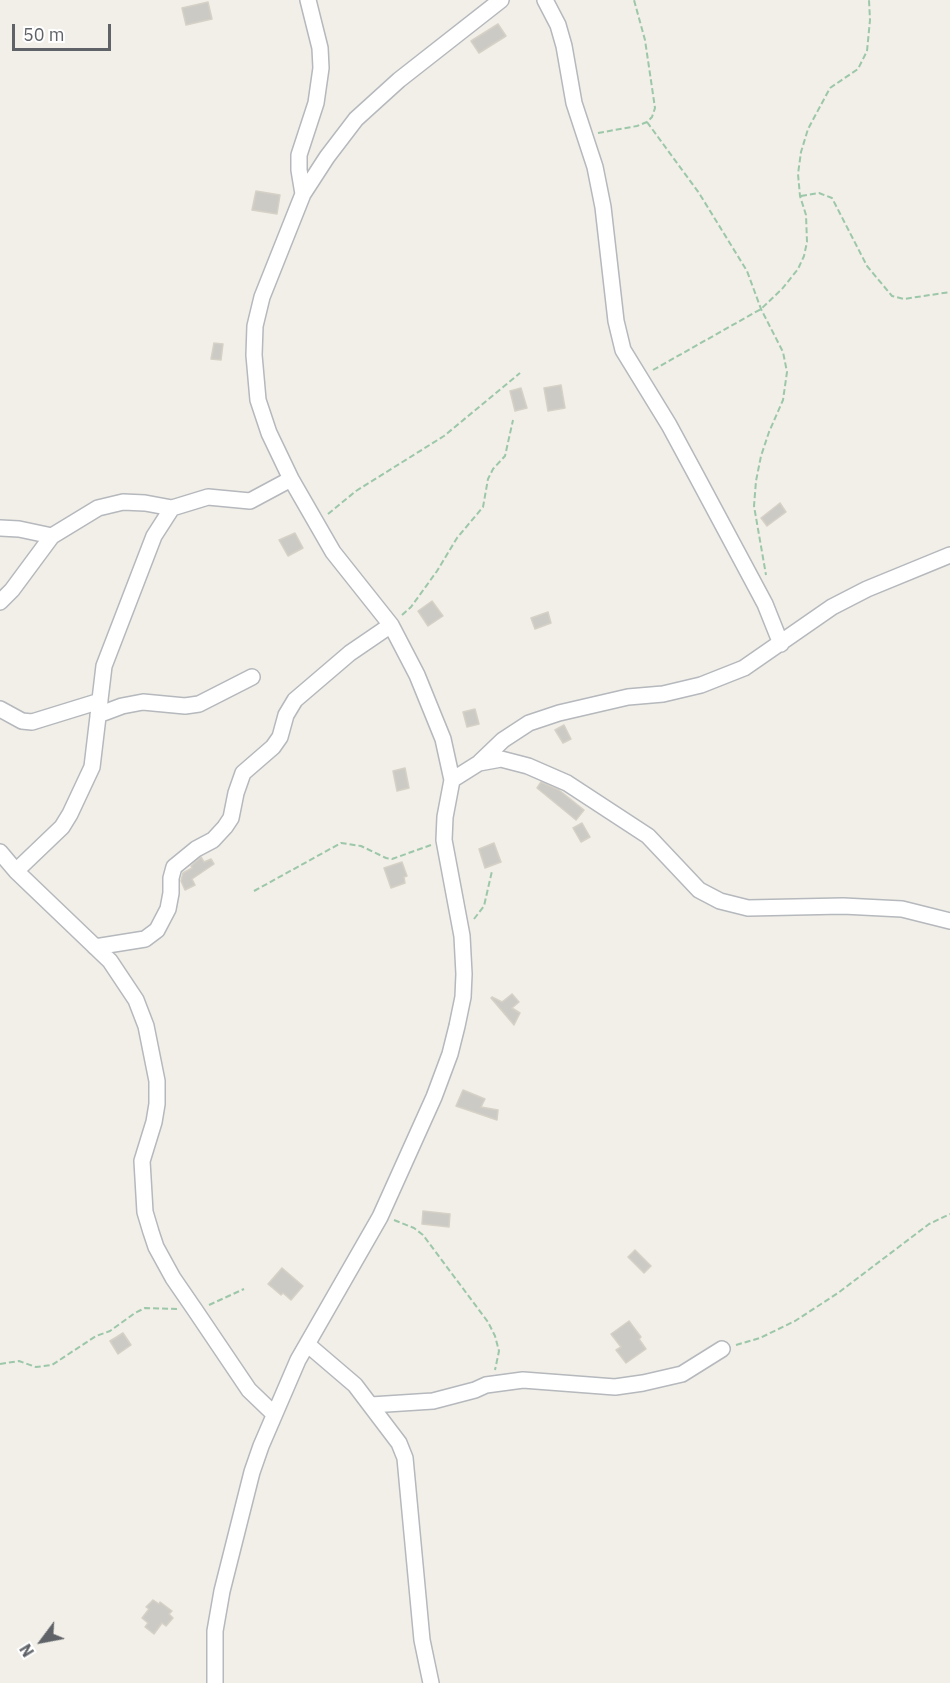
<!DOCTYPE html>
<style>
body{margin:0}
#map{position:relative;width:950px;height:1683px;overflow:hidden;background:#f1efe8;font-family:"IBM Plex Sans",sans-serif}
canvas{display:block}
.north{position:absolute;left:12px;top:1611px;width:60px;height:60px;-webkit-text-stroke:4px #fff;paint-order:stroke;rotate:238deg;font-size:16px;font-weight:700;line-height:24px;text-align:center;color:#5f6368}
.north::after{content:'';display:block;margin:auto;width:21px;height:27px;background:#5f6368;clip-path:polygon(50% 0,100% 100%,50% 72%,0 100%)}
.scale{position:absolute;left:12px;top:24px;width:99px;height:27px;box-sizing:border-box;border:3px solid #5f6368;border-top:0;padding-left:8px;font-size:18px;line-height:21px;white-space:nowrap;color:#5f6368;-webkit-text-stroke:4px #fff;paint-order:stroke}
</style>
<div id="map">
<canvas width="950" height="1683"></canvas>
<div class="north">N</div>
<div class="scale">50 m</div>
</div>
<script>
const c = document.querySelector('canvas').getContext('2d');
c.lineJoin = 'round';
function paint(path, color) {
  c.fillStyle = color;
  c.fill(path, 'evenodd');
}
function toPath(rows) {
  const path = new Path2D();
  for (const r of rows) {
    path.moveTo(r[0], r[1]);
    for (let i = 2; i < r.length; i += 2) path.lineTo(r[i], r[i + 1]);
  }
  return path;
}
function stroke(path, color, width, dash) {
  c.strokeStyle = color;
  c.lineWidth = width;
  c.lineCap = dash ? 'butt' : 'round';
  c.setLineDash(dash || []);
  c.stroke(path);
}
const building = toPath([
 [208,2,212,19,186,25,182,8,208,2],
 [498,24,506,36,479,53,471,41,498,24],
 [256,191,280,195,277,214,252,210,256,191],
 [214,343,223,344,221,360,211,359,214,343],
 [561,385,565,408,548,411,544,388,561,385],
 [521,388,527,408,515,411,510,391,521,388],
 [780,503,786,512,767,526,761,518,780,503],
 [295,533,303,548,288,556,279,540,295,533],
 [432,601,443,616,428,626,418,611,432,601],
 [548,612,551,623,535,629,531,618,548,612],
 [475,709,479,724,467,727,463,712,475,709],
 [564,725,571,739,563,743,555,730,564,725],
 [405,768,409,788,397,791,393,771,405,768],
 [541,782,559,790,584,810,576,820,537,788,541,782],
 [582,823,590,837,581,842,573,828,582,823],
 [494,843,501,862,485,868,479,849,494,843],
 [201,857,204,862,211,859,214,864,192,879,195,885,185,890,181,881,183,873,192,868,191,866,201,857],
 [402,862,407,876,404,877,405,883,391,888,384,868,402,862],
 [512,994,519,1002,512,1008,520,1013,514,1025,491,998,492,997,502,1002,512,994],
 [463,1090,485,1099,481,1107,498,1110,497,1120,456,1106,463,1090],
 [423,1211,450,1214,449,1227,422,1224,423,1211],
 [635,1250,651,1266,644,1273,628,1257,635,1250],
 [282,1268,303,1286,291,1300,283,1293,281,1295,268,1284,282,1268],
 [629,1321,641,1337,639,1339,646,1349,626,1363,616,1350,621,1347,611,1334,629,1321],
 [123,1333,131,1345,118,1354,110,1341,123,1333],
 [153,1600,159,1604,160,1602,172,1611,169,1614,173,1618,166,1626,162,1623,154,1634,145,1627,148,1623,142,1618,149,1609,146,1607,153,1600]
]);
paint(building, '#cccac5');
stroke(building, '#d6d1c6', 1.5);
const minor = toPath([
 [545,0,558,25,564,46,574,103,595,167,603,207,616,321,623,350,669,425,696,475,765,604,781,644],
 [303,194,299,170,299,155,316,103,321,68,320,48,308,0],
 [0,528,19,529,52,536],
 [0,602,12,590,52,536,98,508,123,502,145,503,172,508,208,497,250,501,291,479],
 [0,709,22,721,32,722,100,701],
 [98,715,122,706,143,702,185,706,199,704,252,677],
 [480,762,503,740,529,723,559,713,628,697,663,694,701,685,744,668,832,607,867,589,950,555],
 [452,780,479,763,501,759,528,766,567,783,648,836,699,890,720,901,748,908,843,906,902,909,950,921],
 [0,852,16,871,110,961,136,1000,146,1026,157,1081,157,1104,154,1122,142,1161,145,1212,151,1232,156,1247,173,1278,195,1310,249,1390,274,1414],
 [16,871,62,827,70,814,92,767,104,666,154,536,172,508],
 [95,947,145,939,157,930,168,909,171,893,171,878,174,867,196,849,213,840,225,827,231,818,236,793,243,773,273,747,280,737,286,715,295,700,350,653,391,625],
 [307,1344,355,1385,399,1443,405,1458,422,1640,431,1683],
 [371,1405,433,1401,475,1390,486,1385,523,1380,615,1387,643,1383,682,1374,722,1349],
 [215,1683,215,1631,222,1591,252,1472,261,1446,298,1360,380,1217,434,1097,450,1054,457,1026,463,997,464,974,462,936,444,840,445,817,452,780,443,739,417,675,391,625,333,552,291,479,269,433,258,400,254,355,255,326,262,297,303,194,327,157,356,119,399,80,501,0]
]);
stroke(minor, '#b5b8bc', 18);
stroke(toPath([
 [647,122,699,193,747,271,761,309,783,352,787,372,783,400,769,432,761,456,756,481,754,506,766,575],
 [598,133,637,126,647,122,652,117,655,108,645,40,634,0],
 [801,196,819,193,832,198,867,266,892,296,904,299,950,292],
 [653,370,761,309,782,289,798,269,804,256,807,242,806,215,800,196,798,174,801,152,808,129,830,88,858,69,867,51,870,20,869,0],
 [328,514,356,491,444,436,520,373],
 [402,615,411,607,437,571,457,538,483,507,488,479,493,469,505,456,513,420],
 [254,891,341,843,361,846,386,858,392,859,431,845],
 [474,919,484,906,492,871],
 [394,1220,414,1228,423,1235,488,1322,495,1336,499,1351,495,1370],
 [209,1305,244,1289],
 [736,1345,760,1338,795,1321,838,1293,929,1224,950,1214],
 [0,1364,19,1361,36,1367,52,1365,96,1336,110,1331,135,1313,145,1308,177,1309]
]), '#9cc7a9', 2, [6, 3]);
stroke(minor, '#fff', 15);
</script>
